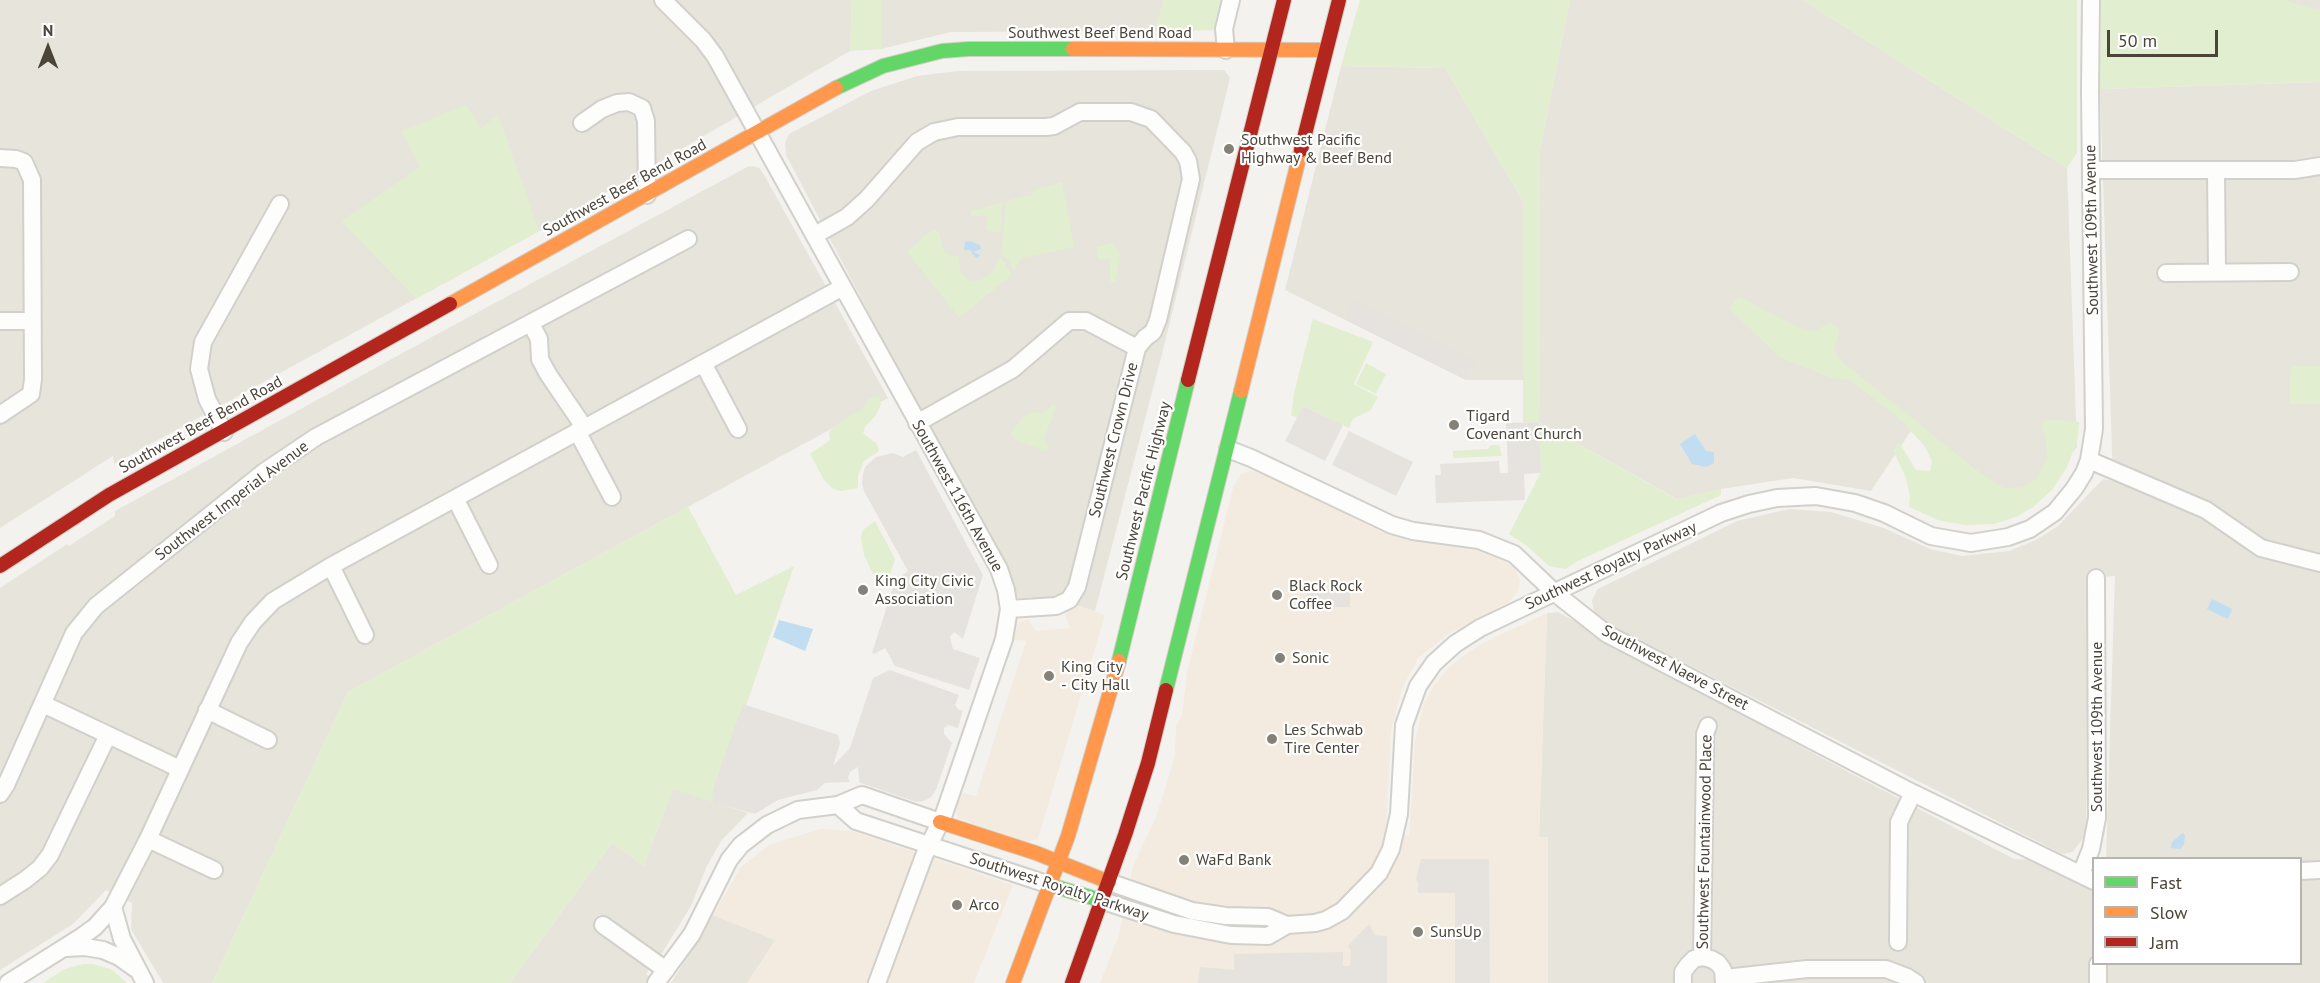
<!DOCTYPE html>
<style>
body{margin:0}
#map{position:relative;width:2320px;height:983px;overflow:hidden;background:#f4f2ee;font-family:"PT Sans",sans-serif}
canvas{display:block}
.legend{position:absolute;left:2092px;top:857px;width:210px;height:108px;box-sizing:border-box;background:#fff;border:2px solid #b7b4b0;margin:0;padding:8px 10px;list-style:none;font-size:18px;color:#4b4439}
.legend li{display:flex;align-items:center;gap:12px;height:30px}
.legend b{width:30px;border:2px solid #b7b4b0}
.north{position:absolute;left:18px;top:18px;width:60px;height:60px;-webkit-text-stroke:4px #fff;paint-order:stroke;rotate:0deg;font-size:16px;font-weight:700;line-height:24px;text-align:center;color:#4b4439}
.north::after{content:'';display:block;margin:auto;width:21px;height:27px;background:#4b4439;clip-path:polygon(50% 0,100% 100%,50% 72%,0 100%)}
.scale{position:absolute;left:2107px;top:30px;width:111px;height:27px;box-sizing:border-box;border:3px solid #4b4439;border-top:0;padding-left:8px;font-size:18px;line-height:21px;white-space:nowrap;color:#4b4439;-webkit-text-stroke:4px #fff;paint-order:stroke}
</style>
<div id="map">
<canvas width="2320" height="983"></canvas>
<ul class="legend">
<li><b style="height:8px;background:#63d668"></b>Fast</li>
<li><b style="height:8px;background:#ff974d"></b>Slow</li>
<li><b style="height:8px;background:#b3261e"></b>Jam</li>
</ul>
<div class="north">N</div>
<div class="scale">50 m</div>
</div>
<script>
const c = document.querySelector('canvas').getContext('2d');
c.lineJoin = 'round';
function paint(path, color) {
  c.fillStyle = color;
  c.fill(path, 'evenodd');
}
function toPath(rows) {
  const path = new Path2D();
  for (const r of rows) {
    path.moveTo(r[0], r[1]);
    for (let i = 2; i < r.length; i += 2) path.lineTo(r[i], r[i + 1]);
  }
  return path;
}
function stroke(path, color, width, dash) {
  c.strokeStyle = color;
  c.lineWidth = width;
  c.lineCap = dash ? 'butt' : 'round';
  c.setLineDash(dash || []);
  c.stroke(path);
}
function drawText(font, color, halo, rows, align = 'center') {
  c.font = font + ' "PT Sans",sans-serif';
  c.lineWidth = 4.5;
  c.setLineDash([]);
  c.textBaseline = 'middle';
  c.strokeStyle = halo;
  c.fillStyle = color;
  for (const [text, x, y, turn = 0] of rows) {
    c.save();
    c.translate(x, y);
    c.rotate((+turn || 0) * Math.PI / 180);
    c.textAlign = isNaN(turn) ? turn : align;
    if (halo) c.strokeText(text, 0, 0);
    c.fillText(text, 0, 0);
    c.restore();
  }
}
paint(toPath([
 [0,0,852,0,850,51,554,223,114,464,113,456,0,528],
 [881,0,1164,0,1155,31,951,32,881,49],
 [1570,0,1803,0,2067,168,2077,447,2043,487,2002,491,1911,431,1871,491,1793,478,1721,489,1677,499,1539,422,1540,150],
 [2283,0,2320,0,2320,11,2296,5],
 [1341,66,1445,68,1523,201,1523,380,1466,380,1285,290],
 [1224,70,1230,78,1163,350,1095,611,1049,597,1018,598,786,155,785,143,789,134,871,91,917,76,958,71],
 [2320,82,2320,366,2291,366,2290,403,2320,404,2320,983,1548,983,1548,837,1539,837,1547,613,1558,612,1822,758,2014,859,2093,861,2094,964,2300,964,2300,858,2106,858,2115,576,2090,578,2086,834,2073,852,2062,854,1608,624,1594,612,1592,600,1598,589,1737,521,1789,509,1831,512,1884,528,1930,549,1962,556,2009,551,2036,540,2058,526,2103,479,2113,481,2100,89],
 [753,166,759,168,763,173,888,398,348,692,212,983,163,983,131,929,132,903,106,890,73,924,0,970,0,588,67,544,69,546,115,516,115,511,430,338,747,167],
 [673,788,748,813,721,841,706,868,691,906,662,953,646,974,659,983,510,983,612,843,644,866],
 [713,915,776,940,747,983,671,983]
]), '#e7e4dc');
paint(toPath([
 [1252,471,1263,473,1379,531,1405,539,1480,551,1500,559,1515,568,1520,580,1518,591,1510,601,1450,633,1418,658,1402,689,1391,731,1386,831,1409,836,1415,742,1423,706,1433,687,1447,669,1464,655,1483,643,1547,613,1539,837,1548,837,1548,983,1100,983,1119,935,1133,866,1156,817,1175,756,1176,726,1182,716,1187,672,1233,488,1241,474],
 [1080,606,1105,615,1038,839,1022,843,958,818,956,808,962,793,976,796,1026,641,1013,640,1018,623,1028,619,1036,631,1070,628,1065,615,1068,611],
 [820,829,852,831,1013,885,974,983,747,983,775,940,713,915,741,867,769,845]
]), '#f3ebdf');
paint(toPath([
 [852,0,881,0,881,49,850,51],
 [1164,0,1227,0,1220,30,1155,31],
 [1360,0,1570,0,1540,150,1539,422,1676,499,1721,489,1721,495,1576,562,1565,569,1549,566,1526,545,1509,534,1541,472,1538,422,1523,422,1523,201,1445,68,1341,66],
 [1803,0,2077,0,2077,153,2067,168],
 [2101,0,2283,0,2320,11,2320,82,2100,89],
 [466,105,481,128,498,114,539,231,416,299,341,221,420,167,401,131],
 [1062,182,1074,247,1026,257,1019,262,1014,272,1010,263,1001,253,1006,201,1033,194,1033,190],
 [1003,202,1000,232,987,231,987,216,971,216,971,211],
 [933,229,939,232,944,251,948,254,958,256,961,273,970,281,980,280,993,271,999,257,1004,261,1010,272,1011,276,959,318,907,252],
 [1113,243,1119,252,1120,260,1115,283,1110,282,1110,258,1098,259,1096,247],
 [1738,296,1798,327,1815,331,1830,322,1840,329,1834,350,1843,362,1974,468,2004,488,2024,487,2037,478,2047,457,2046,437,2041,426,2045,419,2079,422,2078,438,2067,467,2052,490,2033,507,2016,517,1994,524,1965,525,1938,520,1909,507,1910,496,1906,478,1893,450,1899,442,1916,470,1930,471,1932,462,1926,448,1901,420,1849,380,1831,378,1779,357,1729,309],
 [1313,319,1373,342,1354,384,1378,397,1370,411,1362,414,1353,419,1349,428,1303,406,1297,418,1291,415,1294,393],
 [1366,363,1386,374,1376,394,1356,384],
 [2291,366,2320,366,2320,404,2290,404],
 [879,396,881,404,876,415,865,427,863,433,877,444,879,451,864,461,858,476,858,488,842,491,833,489,824,480,810,454,830,440,829,432,838,423,861,410,868,399],
 [1055,404,1055,409,1044,439,1049,447,1047,452,1018,441,1010,434,1023,417,1031,412,1041,413],
 [1491,445,1499,445,1502,456,1453,458,1453,451,1488,449],
 [688,507,736,595,794,566,713,802,673,789,644,866,612,843,510,983,212,983,348,692],
 [875,521,895,559,889,578,875,578,864,555,861,538,863,530],
 [84,964,93,964,111,969,127,983,43,983,65,969]
]), '#e1eecf');
paint(toPath([
 [1354,300,1475,361,1466,380,1344,319],
 [1303,406,1343,425,1325,461,1285,441],
 [1539,422,1541,473,1524,474,1525,500,1436,503,1435,475,1441,475,1440,464,1499,461,1500,473,1508,473,1506,423],
 [1349,431,1413,462,1396,496,1332,465],
 [916,450,983,575,963,639,954,632,950,637,953,649,980,658,969,690,895,666,885,648,874,654,872,653,895,581,908,571,864,491,862,483,863,474,865,467,876,457,893,453,903,457],
 [1307,589,1350,589,1350,607,1307,607],
 [890,670,959,695,955,705,959,710,963,710,958,728,948,725,944,728,944,734,952,743,936,790,931,797,924,801,916,802,861,783,859,782,858,767,850,772,848,778,850,782,825,783,817,790,778,800,755,814,713,802,712,792,743,704,838,735,840,743,833,766,850,748,873,678],
 [1421,859,1489,859,1490,983,1455,983,1455,893,1418,893,1418,883,1416,879],
 [1369,924,1375,935,1387,936,1387,983,1198,983,1200,967,1234,970,1234,954,1343,952,1343,966,1350,966,1351,951,1348,946]
]), '#e6e3df');
paint(toPath([
 [970,241,980,245,981,249,973,252,980,255,978,258,974,256,970,250,964,250,965,242],
 [1695,434,1706,451,1714,452,1714,463,1706,467,1692,464,1680,444],
 [2212,599,2232,609,2228,619,2207,609],
 [779,620,813,629,805,651,773,637],
 [2183,833,2185,835,2184,844,2180,849,2171,848,2172,842]
]), '#c0ddf1');
const street = toPath([
 [663,0,703,40,715,56,999,569,1006,590,1009,609,1004,639,944,814,924,856,877,983],
 [1226,50,1224,29,1231,0],
 [582,123,602,109,617,103,629,102,642,108,646,121,647,195],
 [0,158,16,159,24,162,32,180,33,379,31,394,0,415],
 [2091,170,2295,170,2320,166],
 [2216,170,2217,272],
 [815,235,847,217,867,199,917,142,934,132,958,127,1046,127,1054,126,1080,112,1131,112,1151,119,1183,152,1188,161,1191,179,1158,320,1153,332,1145,338,1137,348,1077,587,1069,600,1056,606,1009,609],
 [2166,273,2290,272],
 [0,321,32,321],
 [531,324,539,339,540,359,548,374,584,427],
 [703,363,738,429],
 [917,423,1013,369,1069,321,1086,321,1137,348],
 [577,431,612,497],
 [224,432,207,399,199,369,203,342,280,204],
 [1228,449,1251,458,1392,525,1413,531,1479,540,1514,554,1555,593,1607,634,1913,793,2094,881],
 [2089,460,2206,510,2261,548,2320,563],
 [456,500,489,565],
 [331,566,365,635],
 [43,704,180,769],
 [207,710,268,740],
 [0,794,6,785,74,633,96,606,264,472,316,437,688,239],
 [838,805,856,821,1050,885],
 [148,839,214,870],
 [2300,871,2320,870],
 [2081,874,2091,849,2097,818,2096,578],
 [1109,882,1192,911,1226,916,1268,917,1287,925],
 [0,896,25,880,40,868,50,855,108,735],
 [1103,901,1174,924,1231,935,1268,936,1287,925,1315,923,1326,920,1342,911,1379,873,1391,849,1399,814,1404,725,1418,686,1434,663,1455,644,1480,628,1721,513,1749,504,1777,498,1816,496,1855,503,1884,513,1931,536,1971,543,2008,537,2030,529,2055,512,2074,489,2084,473,2089,460,2094,429,2090,91,2091,0],
 [113,907,122,939,145,983],
 [603,925,666,970],
 [1898,942,1899,822,1913,793],
 [66,948,85,947,103,950,119,957,136,969],
 [1702,957,1705,755,1705,734,1708,726],
 [1725,978,1807,969,1886,969,1907,977,1916,983],
 [8,983,81,937,95,927,113,907,148,839,239,643,253,622,273,601,331,566,843,287],
 [656,983,692,934,729,860,741,845,767,825,798,810,838,805,862,795,940,822],
 [1683,983,1683,972,1688,965,1694,959,1702,957,1711,959,1718,963,1723,970,1724,983],
 [2098,983,2098,964]
]);
const fast = toPath([
 [836,88,883,66,942,51,968,49,1073,49],
 [1119,661,1188,380],
 [1166,690,1241,391],
 [1050,885,1103,901]
]);
const slow = toPath([
 [1073,49,1326,50],
 [450,304,836,88],
 [1241,391,1301,150],
 [940,822,1036,853,1109,882],
 [1013,983,1068,836,1119,661]
]);
const jam = toPath([
 [1301,150,1339,0],
 [1188,380,1284,0],
 [0,566,109,495,450,304],
 [1072,983,1125,835,1148,763,1166,690]
]);
stroke(street, '#d2d0cb', 20);
stroke(fast, '#d3cfc5', 16);
stroke(slow, '#d3cfc5', 16);
stroke(jam, '#d3cfc5', 16);
stroke(street, '#fdfdfc', 16);
stroke(fast, '#63d668', 14);
stroke(slow, '#ff974d', 14);
stroke(jam, '#b3261e', 14);
for (const [x, y, r, color] of [
 [1229,149,6,"#868178"],
 [1454,425,6,"#868178"],
 [863,590,6,"#868178"],
 [1277,595,6,"#868178"],
 [1280,658,6,"#868178"],
 [1049,676,6,"#868178"],
 [1272,739,6,"#868178"],
 [1184,860,6,"#868178"],
 [957,905,6,"#868178"],
 [1418,932,6,"#868178"]
]) {
  const dot = new Path2D();
  dot.arc(x, y, r, 0, 2 * Math.PI);
  c.fillStyle = color;
  c.fill(dot);
  stroke(dot, '#fff', 2);
}
drawText('16px', '#4b4439', '#fff', [
 ["Southwest Beef Bend Road",1100,33],
 ["Southwest Beef Bend Road",625,188,-29],
 ["Southwest 109th Avenue",2092,230,-91],
 ["Southwest Beef Bend Road",201,425,-29],
 ["Southwest Crown Drive",1114,440,-76],
 ["Southwest Pacific Highway",1144,491,-76],
 ["Southwest 116th Avenue",957,496,61],
 ["Southwest Imperial Avenue",232,501,-37],
 ["Southwest Royalty Parkway",1611,566,-25],
 ["Southwest Naeve Street",1675,668,28],
 ["Southwest 109th Avenue",2097,727,-90],
 ["Southwest Fountainwood Place",1705,842,-89],
 ["Southwest Royalty Parkway",1059,887,18]
]);
drawText('16px', '#4b4439', '#fff', [
 ["Southwest Pacific",1241,140],
 ["Highway & Beef Bend",1241,158],
 ["Tigard",1466,416],
 ["Covenant Church",1466,434],
 ["King City Civic",875,581],
 ["Association",875,599],
 ["Black Rock",1289,586],
 ["Coffee",1289,604],
 ["Sonic",1292,658],
 ["King City",1061,667],
 ["- City Hall",1061,685],
 ["Les Schwab",1284,730],
 ["Tire Center",1284,748],
 ["WaFd Bank",1196,860],
 ["Arco",969,905],
 ["SunsUp",1430,932]
], 'left');
</script>
